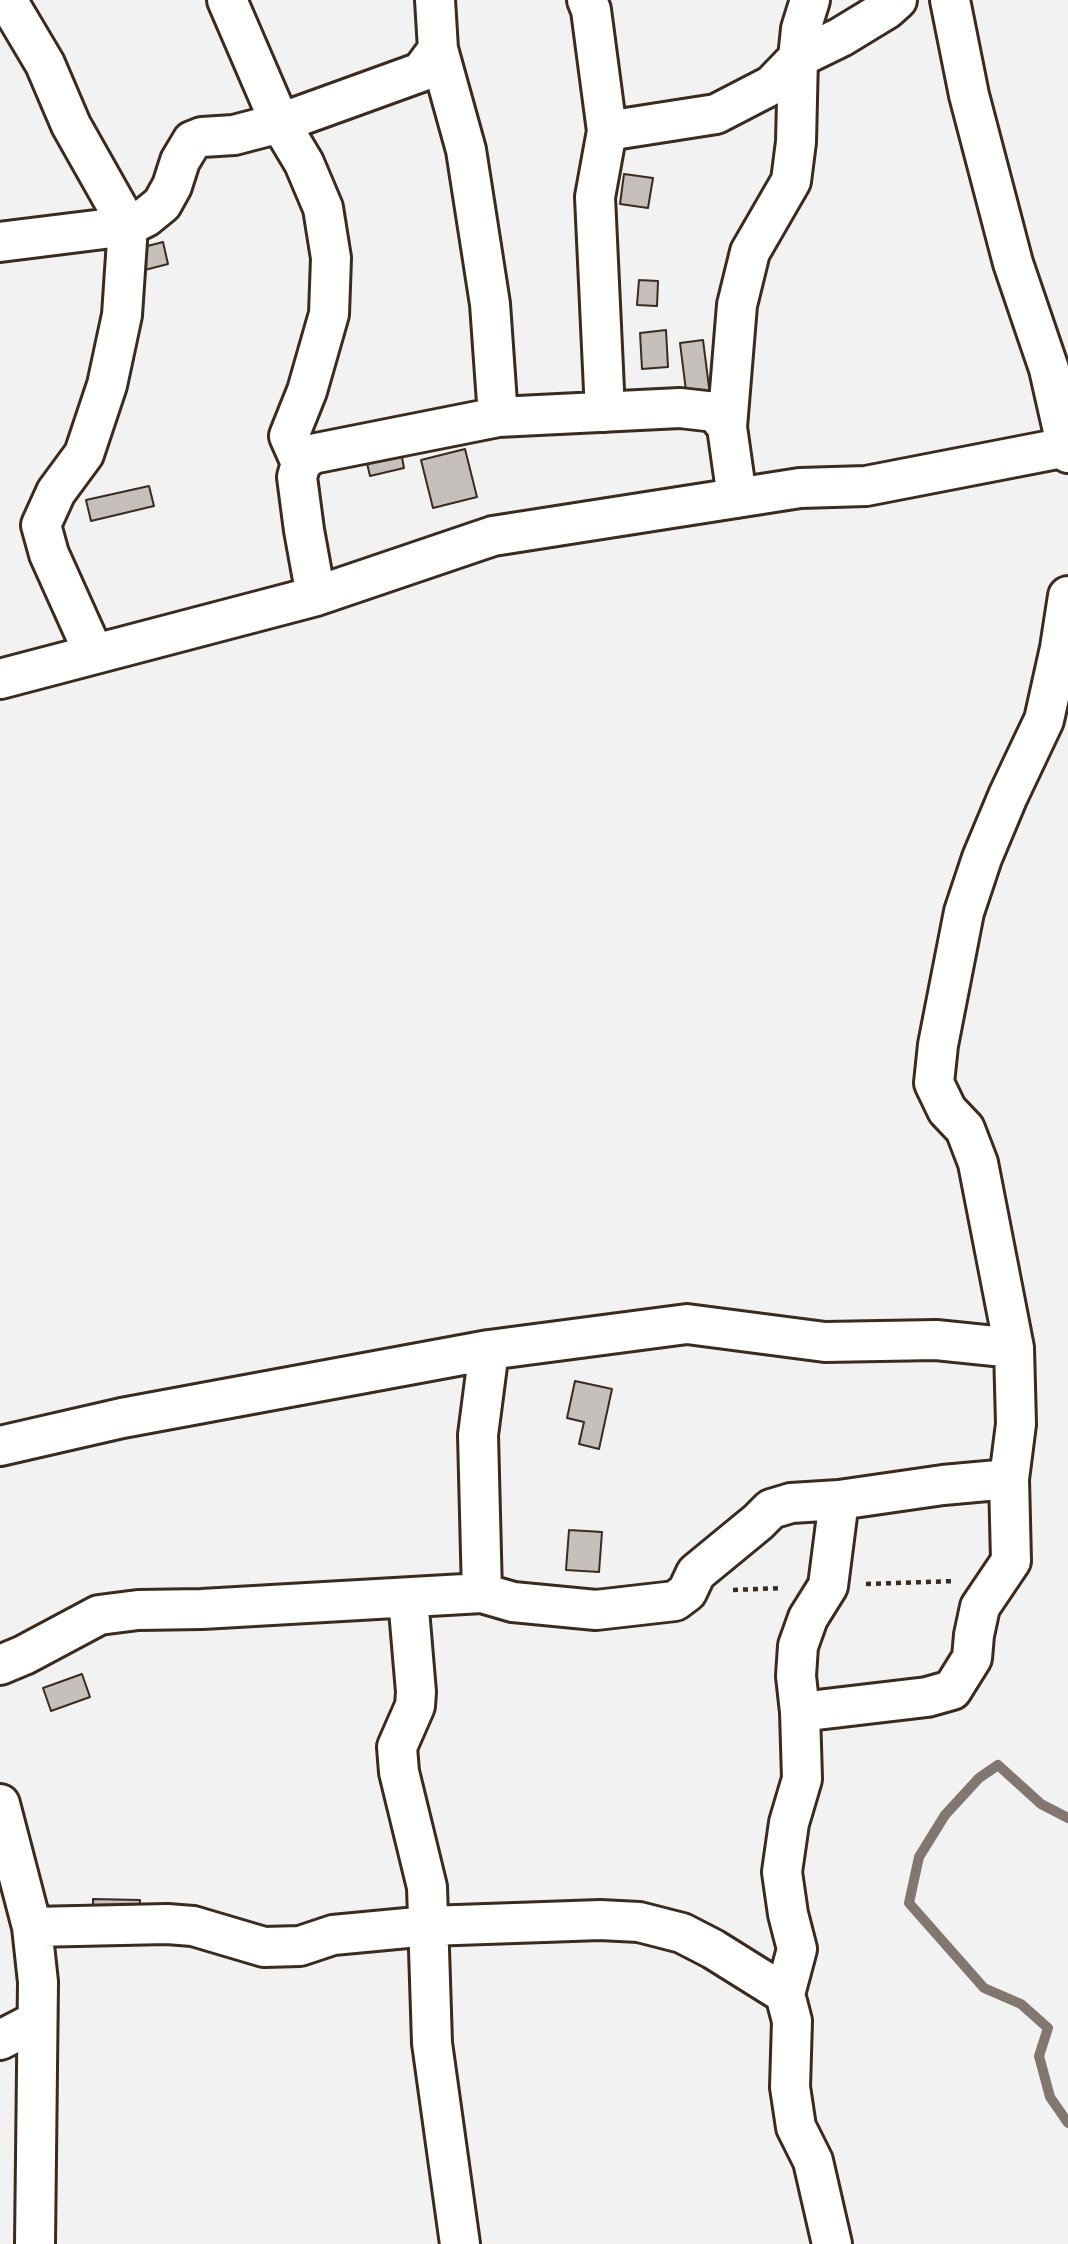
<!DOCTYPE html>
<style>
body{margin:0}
canvas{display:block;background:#f3f2f2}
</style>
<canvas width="1068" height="2244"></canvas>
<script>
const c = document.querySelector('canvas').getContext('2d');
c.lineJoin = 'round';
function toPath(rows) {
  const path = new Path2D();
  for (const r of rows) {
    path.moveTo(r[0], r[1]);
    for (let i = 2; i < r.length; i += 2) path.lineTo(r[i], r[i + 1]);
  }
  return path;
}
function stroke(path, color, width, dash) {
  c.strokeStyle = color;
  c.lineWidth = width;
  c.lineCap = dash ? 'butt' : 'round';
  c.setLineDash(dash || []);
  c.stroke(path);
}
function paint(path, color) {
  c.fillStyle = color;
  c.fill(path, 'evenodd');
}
stroke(toPath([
 [1068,1818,1041,1804,998,1765,979,1778,945,1815,919,1857,909,1903,984,1988,1021,2004,1048,2028,1039,2056,1050,2097,1068,2123]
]), '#827770', 10);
const building = toPath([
 [624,174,653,178,648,208,620,204,624,174],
 [163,242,168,264,137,272,132,250,163,242],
 [639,280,658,281,657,306,637,305,639,280],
 [666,330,668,367,642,369,640,333,666,330],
 [703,340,711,403,688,407,680,343,703,340],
 [465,449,477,497,433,508,421,460,465,449],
 [401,452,404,468,370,476,366,459,401,452],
 [149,486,154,506,91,521,86,500,149,486],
 [575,1381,612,1389,599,1449,579,1444,584,1422,567,1418,575,1381],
 [569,1530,602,1532,599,1572,566,1570,569,1530],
 [82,1674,90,1697,51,1711,43,1688,82,1674],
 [93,1899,140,1900,139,1921,93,1919,93,1899]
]);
paint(building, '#c6c0bd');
stroke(building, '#3b2a1e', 2);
const minor = toPath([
 [7,0,45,64,71,125,128,226,122,315,107,385,84,454,56,492,41,525,49,554,94,654],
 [227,0,280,123,304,163,323,208,331,258,329,314,307,391,289,436,301,463],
 [587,0,591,10,607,131,595,197,605,412],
 [950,0,969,95,1013,263,1049,369,1068,453],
 [438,49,466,150,490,304,498,417],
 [607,131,716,114,772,85,798,58,841,37,887,9,897,0],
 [0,242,128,226,146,217,162,204,172,186,180,161,192,141,202,137,234,135,280,123,421,72,438,49,435,0],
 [727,427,737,305,750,252,791,181,796,142,798,58,801,29,810,0],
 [316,596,304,530,297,477,301,463,312,454,498,417,680,408,715,412,727,427,737,498],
 [0,679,316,596,493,536,800,488,866,486,1067,447],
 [0,1446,122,1418,489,1350,687,1324,825,1342,936,1340,1014,1348],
 [482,1593,478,1435,489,1350],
 [408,1598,416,1692,415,1706,397,1747,399,1772,427,1887,432,2043,460,2244],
 [0,1665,24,1655,99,1615,138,1610,202,1609,482,1593,513,1602,596,1610,675,1601,687,1592,696,1573,758,1522,771,1509,791,1503,839,1500,943,1485,1009,1479],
 [800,1712,927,1697,952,1690,972,1658,974,1635,980,1607,1011,1561,1009,1479,1016,1424,1014,1348,978,1163,965,1129,947,1110,934,1083,938,1045,964,912,982,858,1008,796,1044,720,1060,648,1068,596],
 [0,1804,32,1927,38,1982,35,2244],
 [32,1927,167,1924,193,1926,264,1947,300,1946,333,1935,428,1926,544,1922,600,1920,639,1922,682,1933,713,1949,785,1994,792,2021,790,2087,796,2127,813,2161,832,2244],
 [785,1994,797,1949,788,1914,782,1872,789,1823,802,1779,800,1712,796,1676,798,1646,808,1618,828,1586,839,1500],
 [0,2040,37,2021]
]);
stroke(minor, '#3b2a1e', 44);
stroke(toPath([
 [866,1584,955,1581],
 [733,1590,783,1588]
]), '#3b2a1e', 4.5, [5, 5]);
stroke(minor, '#fff', 38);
</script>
